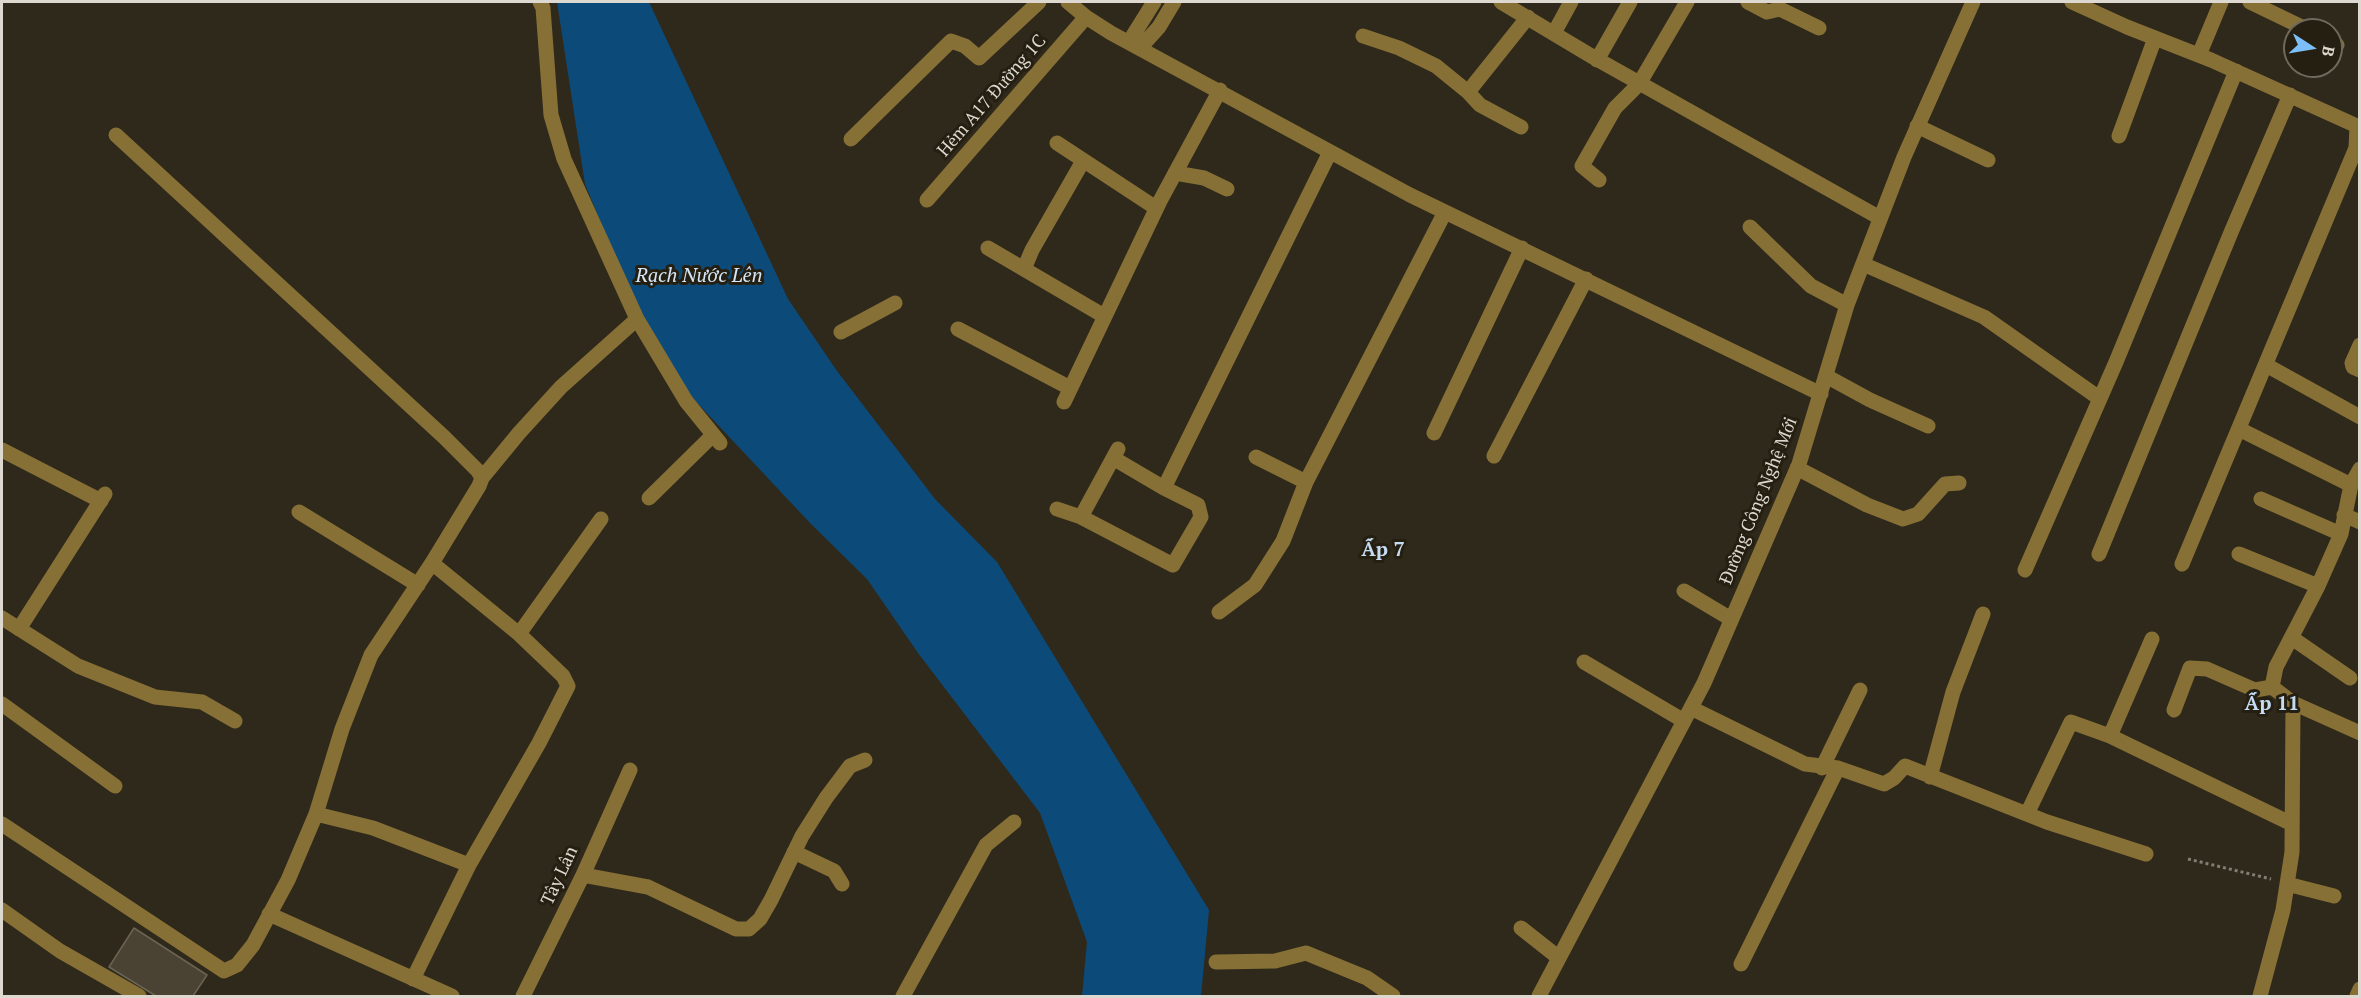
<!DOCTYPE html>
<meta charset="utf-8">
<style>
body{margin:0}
#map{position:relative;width:2361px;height:998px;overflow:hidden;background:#2f291b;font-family:"PT Serif",serif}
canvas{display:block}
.frame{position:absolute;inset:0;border:3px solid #ddd9d0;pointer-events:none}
.north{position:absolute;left:2283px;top:18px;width:60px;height:60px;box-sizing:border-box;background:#251f11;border:2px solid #6f695d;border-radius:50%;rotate:102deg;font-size:16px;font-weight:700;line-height:24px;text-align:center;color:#ddd9d0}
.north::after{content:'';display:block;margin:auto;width:21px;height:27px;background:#7cbef9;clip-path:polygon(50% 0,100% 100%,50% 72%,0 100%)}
</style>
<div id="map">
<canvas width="2361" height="998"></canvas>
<div class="frame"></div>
<div class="north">B</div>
</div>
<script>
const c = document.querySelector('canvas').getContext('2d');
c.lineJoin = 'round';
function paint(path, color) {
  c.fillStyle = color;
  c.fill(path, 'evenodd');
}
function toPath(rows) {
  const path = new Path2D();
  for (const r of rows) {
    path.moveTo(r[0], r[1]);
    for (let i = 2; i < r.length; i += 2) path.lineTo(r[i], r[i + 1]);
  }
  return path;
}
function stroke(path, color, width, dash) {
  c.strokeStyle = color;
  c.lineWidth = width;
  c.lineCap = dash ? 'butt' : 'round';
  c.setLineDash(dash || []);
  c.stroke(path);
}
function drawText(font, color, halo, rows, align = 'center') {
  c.font = font + ' "PT Serif",serif';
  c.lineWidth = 6;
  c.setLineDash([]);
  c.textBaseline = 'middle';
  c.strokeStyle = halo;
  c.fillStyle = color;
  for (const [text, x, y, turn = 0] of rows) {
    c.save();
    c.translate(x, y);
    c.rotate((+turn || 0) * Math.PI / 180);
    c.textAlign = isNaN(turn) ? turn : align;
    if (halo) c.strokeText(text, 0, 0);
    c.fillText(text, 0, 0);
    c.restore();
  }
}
paint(toPath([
 [557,2,649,2,788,299,837,371,935,499,997,562,1209,910,1201,996,1082,996,1087,942,1040,813,918,653,867,579,811,524,686,391,637,310,585,184]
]), '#0c4b79');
const building = toPath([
 [134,928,207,975,193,996,156,996,109,967,134,928]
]);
paint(building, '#4a4334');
stroke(building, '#6b6454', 1.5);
stroke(toPath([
 [2188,859,2271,879]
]), '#827d71', 3, [3, 3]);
stroke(toPath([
 [540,2,543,8,551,115,564,159,637,319,686,401,720,443],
 [1068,2,1086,17,1111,33,1410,195,1821,394],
 [1501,2,1593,57,1880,218],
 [1748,2,1767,12,1780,9,1819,28],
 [2072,2,2127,27,2211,60,2357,126,2356,148,2182,564],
 [2250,2,2308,30],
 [1554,33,1571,2],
 [1363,36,1399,48,1436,66,1468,92,1528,17],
 [1129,42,1154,2],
 [2331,42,2337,45],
 [1140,48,1159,27,1174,2],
 [2199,55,2221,2],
 [1597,60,1630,2],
 [1468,92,1480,105,1521,127],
 [1917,126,1988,160],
 [116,135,444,437,478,471,482,478],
 [2119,136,2155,38],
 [851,139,951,41,965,46,979,58,1039,2],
 [1057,143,1156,208],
 [1175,173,1204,178,1227,189],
 [1599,180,1582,166,1615,108,1639,84,1687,2],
 [927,200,1086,17],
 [1750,227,1811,286,1847,305],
 [988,248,1104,316],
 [1863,264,1984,317,2099,398],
 [1024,269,1032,250,1083,161],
 [958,329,1070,388],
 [841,332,895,303],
 [2360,345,2352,363,2353,367,2360,370],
 [2266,365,2360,417],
 [1826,376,1870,400,1928,426],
 [1064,402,1160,201,1220,90],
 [2239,429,2351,485],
 [1434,433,1522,248],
 [2,450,101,501],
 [1494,456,1586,279],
 [1256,457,1306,482],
 [1797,468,1867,505,1903,519,1918,514,1945,484,1959,483],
 [1164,488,1330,152],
 [649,498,713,435],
 [2261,499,2341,534],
 [1057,509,1081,517,1173,565,1201,517,1198,505,1164,488,1113,458],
 [299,512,418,585],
 [2344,515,2360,522],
 [1081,517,1118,449],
 [2099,554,2232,230,2290,95],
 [2239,554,2318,586],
 [2025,570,2116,362,2236,71],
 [1684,591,1731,619],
 [1219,612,1255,585,1283,541,1306,482,1445,212],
 [2,618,78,666,155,697,202,702,235,721],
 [19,629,105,494],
 [519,634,601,519],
 [2292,638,2350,678],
 [1584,662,1684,721],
 [2272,687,2276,667,2318,586,2341,534,2351,485,2360,469],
 [2,704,115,786],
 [1691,708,1805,764,1838,768,1884,784,1894,778,1905,766,2047,822,2146,854],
 [2174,710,2190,668,2207,669,2255,690,2272,687,2293,703,2360,733],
 [2110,736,2152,639],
 [1822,768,1860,690],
 [1930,777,1953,692,1983,614],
 [316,814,342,729,371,655,432,563,479,486,482,478,519,433,561,387,637,319],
 [2027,814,2071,722,2110,736,2292,824],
 [2,824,224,971,237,965,253,945,288,880,316,814,373,828,469,865,539,743,568,686,563,676,519,634,432,563],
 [794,852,834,871,842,884],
 [583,875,648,887,736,929,749,929,760,919,771,900,802,836,826,798,850,766,865,760],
 [2287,884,2334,896],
 [2,910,60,951,139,996],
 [269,914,452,996],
 [1521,928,1559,958],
 [1216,962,1275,961,1306,953,1367,978,1393,996],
 [1741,964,1838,768],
 [413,979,469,865],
 [523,996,583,875,630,770],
 [903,996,986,845,1014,822],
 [1539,996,1704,683,1799,464,1847,305,1904,157,1973,2],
 [2260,996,2283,910,2292,852,2293,703],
 [2357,996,2360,989]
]), '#877036', 15);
drawText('18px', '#ddd9d0', '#251f11', [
 ["Hẻm A17 Đường 1C",992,96,-49],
 ["Đường Công Nghệ Mới",1759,501,-68],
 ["Tây Lân",560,876,-65]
]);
drawText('italic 20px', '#d4e6f7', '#251f11', [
 ["Rạch Nước Lên",699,276]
]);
drawText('bold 20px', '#c5dcf3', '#251f11', [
 ["Ấp 7",1383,550],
 ["Ấp 11",2272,704]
]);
</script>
